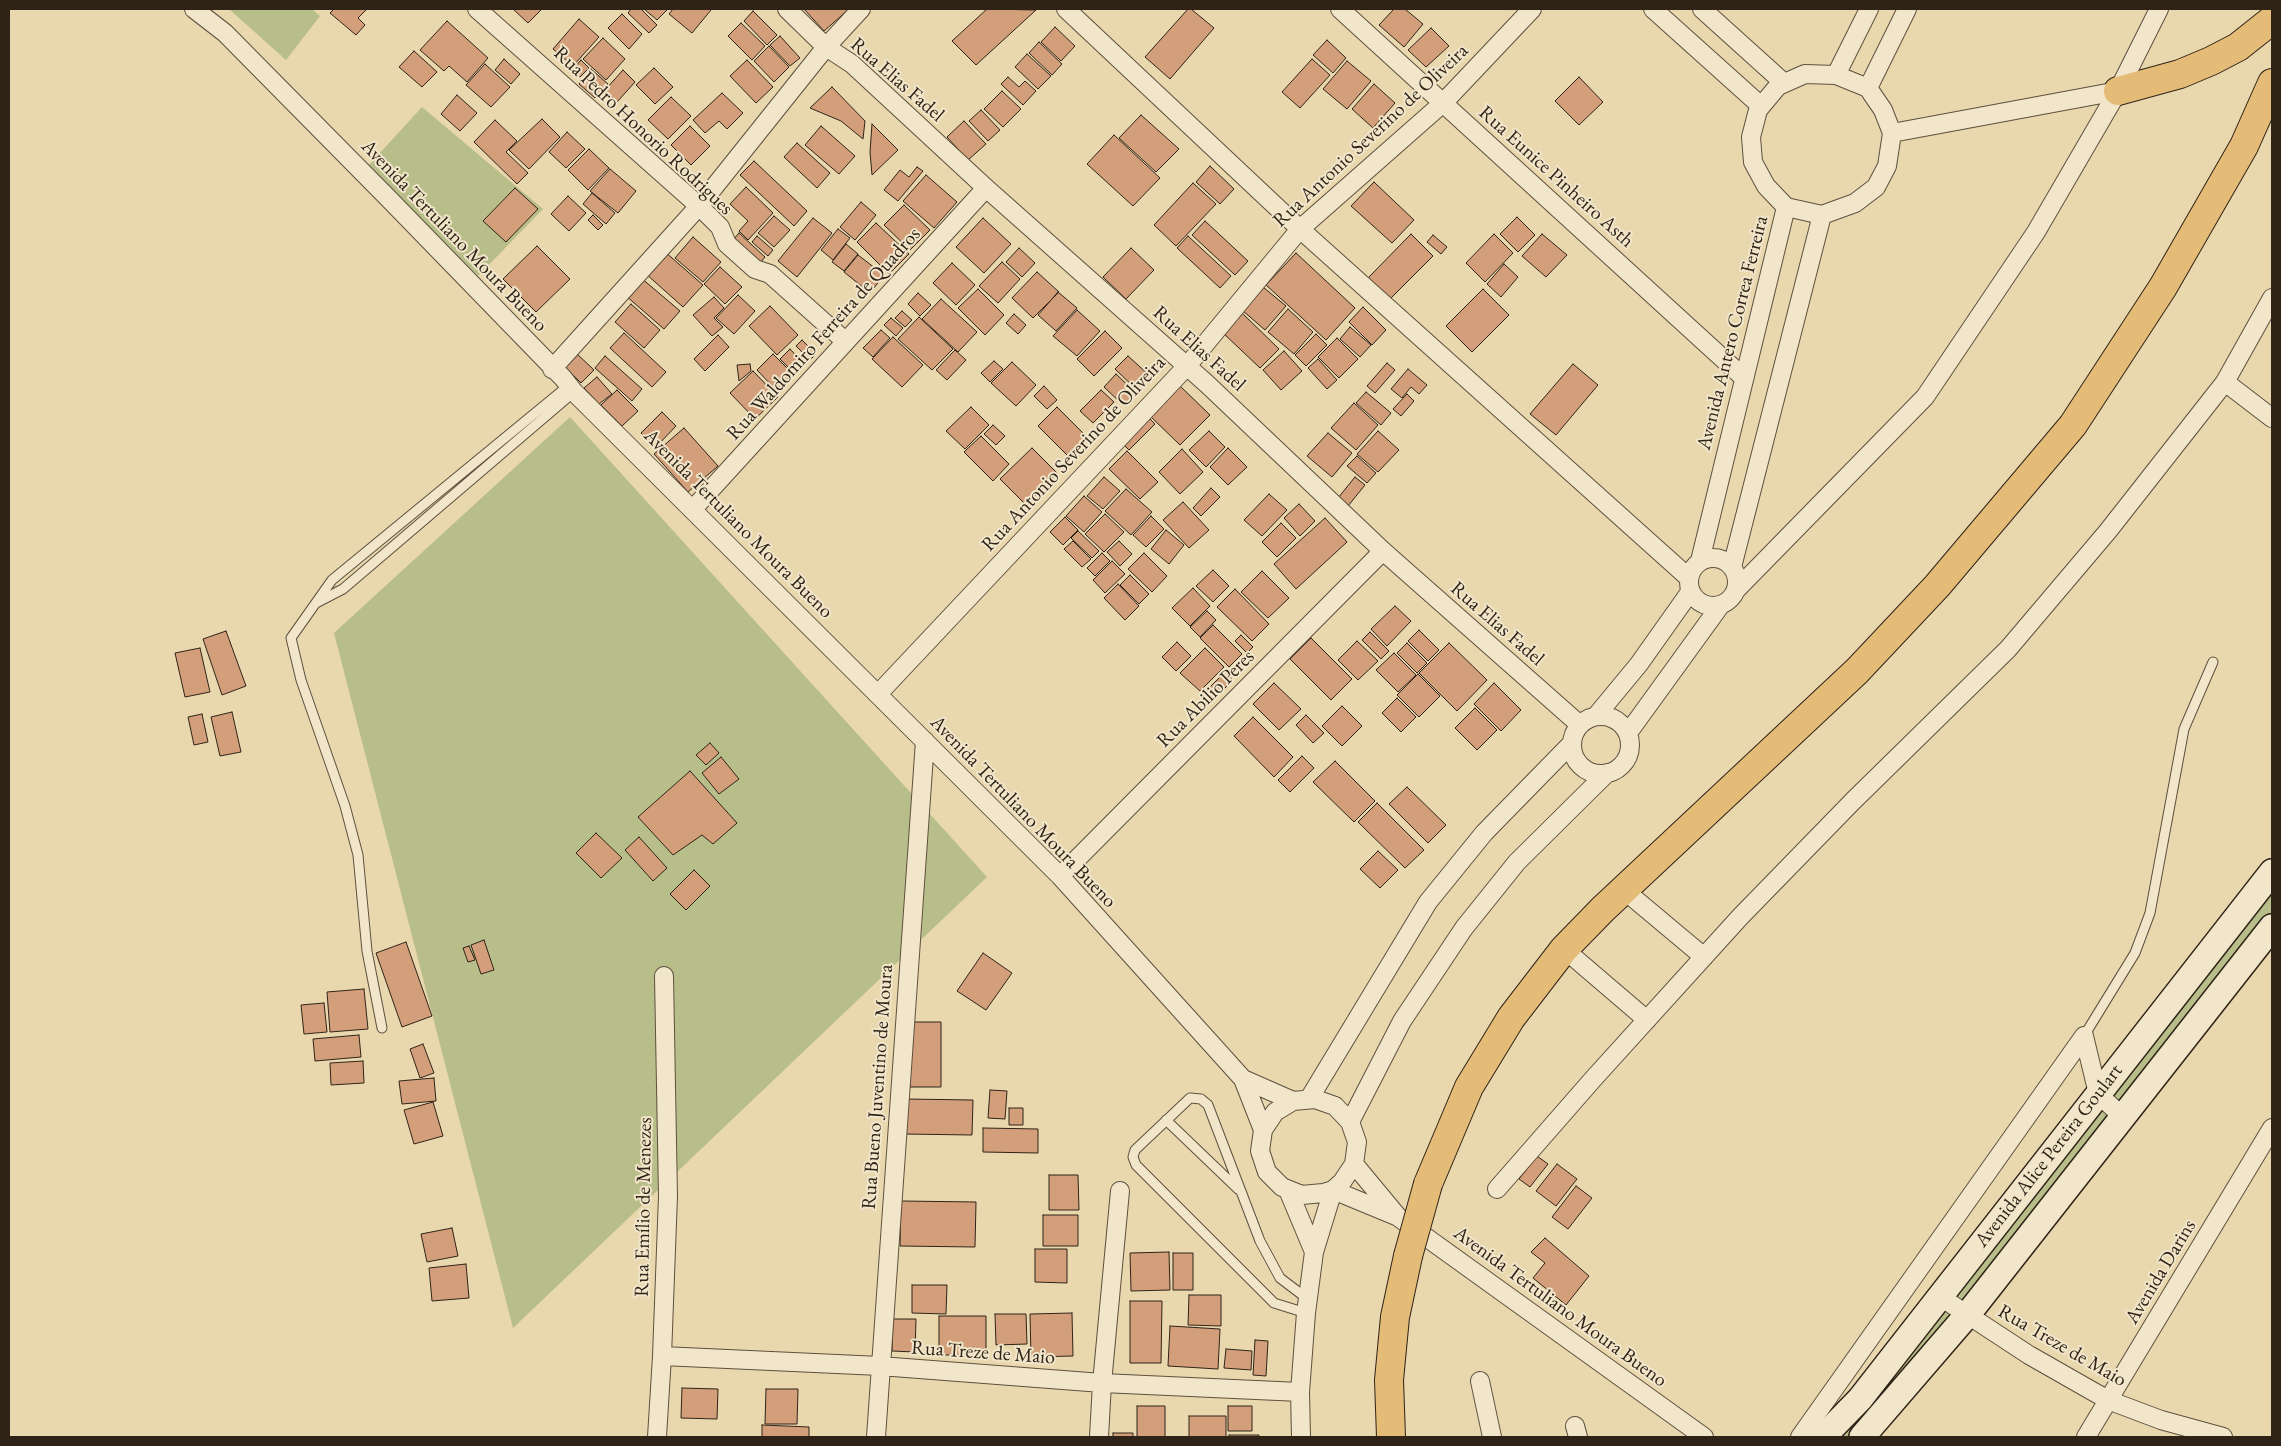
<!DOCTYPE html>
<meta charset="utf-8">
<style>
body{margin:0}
#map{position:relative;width:2281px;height:1446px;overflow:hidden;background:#e9d7ae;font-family:"EB Garamond",serif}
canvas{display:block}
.frame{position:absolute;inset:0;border:10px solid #2f2318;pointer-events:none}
</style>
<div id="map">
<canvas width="2281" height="1446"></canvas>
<div class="frame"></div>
</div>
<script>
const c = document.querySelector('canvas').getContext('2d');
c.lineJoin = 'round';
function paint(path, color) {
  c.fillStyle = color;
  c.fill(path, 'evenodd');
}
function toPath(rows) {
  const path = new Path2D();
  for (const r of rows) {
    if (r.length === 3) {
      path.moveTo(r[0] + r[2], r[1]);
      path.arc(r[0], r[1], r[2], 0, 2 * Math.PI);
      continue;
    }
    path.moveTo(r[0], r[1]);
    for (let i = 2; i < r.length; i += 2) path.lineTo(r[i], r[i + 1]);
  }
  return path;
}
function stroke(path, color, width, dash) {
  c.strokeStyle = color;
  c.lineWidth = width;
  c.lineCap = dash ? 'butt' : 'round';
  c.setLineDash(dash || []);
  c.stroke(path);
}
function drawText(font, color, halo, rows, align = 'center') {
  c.font = font + ' "EB Garamond",serif';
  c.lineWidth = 4;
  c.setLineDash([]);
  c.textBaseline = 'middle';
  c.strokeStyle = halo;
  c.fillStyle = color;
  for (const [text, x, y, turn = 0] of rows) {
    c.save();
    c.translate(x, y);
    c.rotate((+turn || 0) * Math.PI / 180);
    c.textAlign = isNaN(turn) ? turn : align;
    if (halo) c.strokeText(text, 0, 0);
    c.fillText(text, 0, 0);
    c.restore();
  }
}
paint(toPath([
 [229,9,312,9,320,16,286,60],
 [422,107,543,209,478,276,368,166],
 [570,417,987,877,513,1328,334,633],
 [2272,888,2272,913,1860,1437,1842,1437]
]), '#b8be89');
const building = toPath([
 [334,9,367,9,358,18,365,25,356,35,330,13,334,9],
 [513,9,542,9,528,23,513,9],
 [631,9,641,9,657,25,649,33,628,13,631,9],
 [644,9,668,9,657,20,644,9],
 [673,9,710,9,711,10,692,33,669,14,673,9],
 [804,9,849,9,824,31,804,9],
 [987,9,1036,10,976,65,952,41,987,9],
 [1188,9,1191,9,1214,28,1170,79,1145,57,1188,9],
 [1394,9,1405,9,1423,24,1404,47,1379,25,1394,9],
 [753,11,777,35,767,45,744,21,753,11],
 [622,14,642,34,629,49,608,28,622,14],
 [579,19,599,37,573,66,553,49,579,19],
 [447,21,488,58,467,82,449,66,444,71,420,50,447,21],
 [741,23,765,46,752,60,728,36,741,23],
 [1055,27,1075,46,1061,61,1041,42,1055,27],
 [1431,28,1449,46,1426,67,1408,50,1431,28],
 [780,36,800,58,790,66,770,45,780,36],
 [603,38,625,59,606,80,583,59,603,38],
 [1327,40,1346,58,1333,73,1313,55,1327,40],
 [1039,42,1062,64,1052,75,1029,53,1039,42],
 [769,46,789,67,774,82,754,61,769,46],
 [414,51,437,72,422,87,399,67,414,51],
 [1027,54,1051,76,1038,89,1015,67,1027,54],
 [504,59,520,74,511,84,495,70,504,59],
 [1312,59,1330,75,1300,108,1282,92,1312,59],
 [581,60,589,68,580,77,572,70,581,60],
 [747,60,773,87,756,103,730,76,747,60],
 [1347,61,1371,81,1347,109,1323,89,1347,61],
 [485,64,510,87,491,107,466,85,485,64],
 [654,68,673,87,655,104,636,85,654,68],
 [591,69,608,84,595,98,579,84,591,69],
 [623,70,635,82,617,102,605,90,623,70],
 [1008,77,1019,87,1025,81,1036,91,1023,105,1001,84,1008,77],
 [1579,77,1603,102,1579,125,1555,101,1579,77],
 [1374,84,1395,103,1373,128,1352,109,1374,84],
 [832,87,865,121,863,139,841,121,810,108,832,87],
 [1002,91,1021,109,1003,127,984,109,1002,91],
 [722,93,743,113,727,129,719,121,705,133,693,120,722,93],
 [457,95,477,113,460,131,441,114,457,95],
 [671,97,691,116,668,139,648,120,671,97],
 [981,110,1000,130,988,141,969,121,981,110],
 [1141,115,1179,149,1156,172,1119,138,1141,115],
 [542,119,560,137,529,169,509,150,542,119],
 [495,120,517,141,506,152,528,173,517,184,474,142,495,120],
 [964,121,986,144,968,160,947,137,964,121],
 [872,124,898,150,872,175,870,152,872,124],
 [690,126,710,146,691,165,671,145,690,126],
 [821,126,855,156,839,174,805,145,821,126],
 [567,132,585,149,566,168,549,152,567,132],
 [1114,135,1160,178,1133,206,1087,164,1114,135],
 [797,143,830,173,817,188,784,157,797,143],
 [589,149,609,168,588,190,568,170,589,149],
 [754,161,807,211,794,226,740,175,754,161],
 [1210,166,1234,189,1220,204,1196,182,1210,166],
 [917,167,923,171,898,201,884,190,900,170,909,177,917,167],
 [610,169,636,191,618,213,590,191,610,169],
 [926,175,957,202,934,228,903,201,926,175],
 [1374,182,1414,220,1392,243,1351,206,1374,182],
 [1193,183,1216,204,1176,246,1154,225,1193,183],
 [746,187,773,213,748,240,739,231,748,221,730,204,746,187],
 [515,188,538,209,506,242,483,221,515,188],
 [592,193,615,213,606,224,583,204,592,193],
 [568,196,586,213,569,231,551,214,568,196],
 [861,202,876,215,855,240,840,227,861,202],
 [904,205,930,230,910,250,884,225,904,205],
 [593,215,603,225,598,230,588,220,593,215],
 [774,216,790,230,774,247,758,233,774,216],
 [1517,217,1535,235,1518,252,1500,234,1517,217],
 [813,218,832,233,797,277,778,261,813,218],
 [983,218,1011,244,984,273,956,247,983,218],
 [1205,221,1248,261,1235,275,1192,235,1205,221],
 [876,223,909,254,889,274,857,242,876,223],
 [838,229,850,238,833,260,821,250,838,229],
 [739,233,765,257,759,264,733,240,739,233],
 [1411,234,1433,256,1390,299,1368,278,1411,234],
 [1494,234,1513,253,1485,282,1466,263,1494,234],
 [1542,234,1567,255,1546,277,1522,256,1542,234],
 [1433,235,1447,247,1441,254,1427,242,1433,235],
 [757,236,773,250,768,256,752,242,757,236],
 [1188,236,1231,276,1220,288,1177,248,1188,236],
 [693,237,721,262,703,282,675,258,693,237],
 [846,244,858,254,844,271,832,262,846,244],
 [537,246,570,279,536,312,503,279,537,246],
 [1019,248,1035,263,1022,277,1006,262,1019,248],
 [1131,248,1154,270,1126,299,1103,277,1131,248],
 [664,251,703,285,683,307,645,273,664,251],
 [1296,253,1355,308,1326,340,1266,285,1296,253],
 [858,255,884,275,870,293,844,272,858,255],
 [1002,262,1020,279,998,303,979,286,1002,262],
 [952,263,975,285,956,305,933,283,952,263],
 [1504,264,1518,277,1501,297,1487,284,1504,264],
 [720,267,742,287,725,304,704,284,720,267],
 [1037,272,1059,292,1033,318,1012,298,1037,272],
 [640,277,680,311,664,329,625,295,640,277],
 [1263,287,1286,306,1265,330,1242,310,1263,287],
 [978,289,1004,315,985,335,958,308,978,289],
 [1483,289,1509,315,1472,352,1446,326,1483,289],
 [1058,292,1077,308,1056,331,1038,315,1058,292],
 [918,293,931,305,920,316,908,304,918,293],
 [738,295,755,311,734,334,716,318,738,295],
 [714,297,724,308,714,318,723,327,712,336,693,315,714,297],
 [941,299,977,332,958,352,922,319,941,299],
 [631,304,660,330,644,348,615,322,631,304],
 [770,306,798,335,777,355,749,326,770,306],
 [1363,307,1386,330,1372,345,1349,322,1363,307],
 [1288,309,1313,332,1294,354,1268,332,1288,309],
 [1077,310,1100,331,1077,356,1053,336,1077,310],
 [902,311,912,320,905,327,895,318,902,311],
 [1241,312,1279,349,1260,368,1222,332,1241,312],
 [1014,314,1026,325,1018,334,1006,323,1014,314],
 [919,317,953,349,932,370,898,339,919,317],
 [891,318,903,328,896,336,884,325,891,318],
 [1350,327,1371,345,1360,357,1340,339,1350,327],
 [881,330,890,338,873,357,863,348,881,330],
 [1105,331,1122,348,1094,376,1077,359,1105,331],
 [624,333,666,372,652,387,610,348,624,333],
 [1316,334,1327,345,1306,366,1295,355,1316,334],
 [718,335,729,347,705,371,694,359,718,335],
 [893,337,923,365,902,387,872,359,893,337],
 [1337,338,1358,359,1339,378,1318,357,1337,338],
 [802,340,816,354,810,360,796,346,802,340],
 [790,349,805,365,795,374,780,359,790,349],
 [955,350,966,360,947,380,936,370,955,350],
 [1284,351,1302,371,1281,390,1263,370,1284,351],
 [575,352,594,370,581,383,563,365,575,352],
 [773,354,793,374,776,390,757,370,773,354],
 [605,356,642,389,632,401,595,368,605,356],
 [1128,356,1150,376,1137,390,1115,369,1128,356],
 [1318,359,1337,380,1327,389,1308,368,1318,359],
 [994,361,1003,369,990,382,981,373,994,361],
 [1012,362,1036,385,1016,406,991,383,1012,362],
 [1387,363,1395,370,1375,393,1367,386,1387,363],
 [750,364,751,371,739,381,737,365,750,364],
 [1573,364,1598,385,1556,435,1530,414,1573,364],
 [1408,369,1427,385,1419,394,1411,387,1402,398,1391,389,1408,369],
 [753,371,778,397,755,419,730,393,753,371],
 [1116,374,1136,393,1124,406,1104,387,1116,374],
 [597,377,612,394,599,404,584,388,597,377],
 [1178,384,1210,415,1180,445,1148,414,1178,384],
 [1044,386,1057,400,1047,409,1034,396,1044,386],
 [617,390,638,411,622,426,601,405,617,390],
 [1101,390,1114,402,1093,423,1080,411,1101,390],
 [1366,392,1391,413,1381,425,1356,403,1366,392],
 [1407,394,1414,401,1401,416,1393,409,1407,394],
 [1354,403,1378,425,1356,450,1331,428,1354,403],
 [971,407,989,425,965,449,946,431,971,407],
 [1057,407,1089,439,1070,458,1038,426,1057,407],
 [662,412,676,426,656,447,641,433,662,412],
 [1145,414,1155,424,1129,450,1119,440,1145,414],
 [993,425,1005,436,996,445,984,434,993,425],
 [684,428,718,466,688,492,654,454,684,428],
 [1209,431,1225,447,1206,467,1189,450,1209,431],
 [1378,431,1399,450,1378,472,1357,454,1378,431],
 [1328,433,1352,453,1332,477,1307,456,1328,433],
 [981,436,1009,464,993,481,964,452,981,436],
 [1032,448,1057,473,1026,505,1000,479,1032,448],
 [1228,448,1247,467,1228,485,1210,467,1228,448],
 [1182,449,1203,472,1180,494,1159,472,1182,449],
 [1127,451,1158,482,1140,499,1109,469,1127,451],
 [1357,456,1376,473,1367,483,1347,466,1357,456],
 [1104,477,1120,491,1103,509,1087,496,1104,477],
 [1355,477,1365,485,1348,506,1338,498,1355,477],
 [1211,488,1220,497,1201,516,1193,508,1211,488],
 [1126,489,1152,512,1131,535,1105,511,1126,489],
 [1269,494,1287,510,1262,536,1244,520,1269,494],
 [1084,496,1102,512,1084,532,1066,516,1084,496],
 [1183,502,1209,530,1189,548,1163,520,1183,502],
 [1299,504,1315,521,1300,536,1284,518,1299,504],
 [1105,514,1124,532,1104,552,1085,534,1105,514],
 [1151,516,1164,529,1146,547,1133,535,1151,516],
 [1065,517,1078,530,1063,545,1050,532,1065,517],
 [1325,518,1347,542,1296,589,1274,564,1325,518],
 [1281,523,1296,538,1277,557,1262,542,1281,523],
 [1166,530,1184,545,1169,564,1151,549,1166,530],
 [1078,531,1099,551,1092,558,1071,538,1078,531],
 [1073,541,1091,559,1082,567,1064,549,1073,541],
 [1119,541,1132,554,1120,566,1107,552,1119,541],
 [1102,553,1110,561,1095,576,1087,568,1102,553],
 [1144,553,1167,576,1152,592,1128,569,1144,553],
 [1112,561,1125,574,1105,593,1093,580,1112,561],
 [1213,570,1229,586,1213,602,1196,586,1213,570],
 [1262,571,1289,598,1268,618,1241,592,1262,571],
 [1130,575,1149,594,1139,604,1120,585,1130,575],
 [1118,584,1139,606,1125,620,1104,598,1118,584],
 [1193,588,1210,606,1190,626,1172,608,1193,588],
 [1235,589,1269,624,1252,641,1217,607,1235,589],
 [1395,606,1411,621,1387,646,1371,629,1395,606],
 [1207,611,1216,620,1200,637,1190,627,1207,611],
 [1213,625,1242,654,1229,667,1200,638,1213,625],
 [1419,630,1439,650,1428,661,1408,641,1419,630],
 [226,631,246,686,222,695,203,639,226,631],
 [1370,632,1389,651,1381,659,1362,640,1370,632],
 [1241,635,1253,647,1247,653,1235,641,1241,635],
 [1311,638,1352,679,1331,700,1290,659,1311,638],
 [1357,641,1378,661,1358,680,1338,660,1357,641],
 [1177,642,1191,656,1176,671,1162,657,1177,642],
 [1407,643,1427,663,1417,673,1397,653,1407,643],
 [1449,643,1487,680,1457,711,1419,673,1449,643],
 [200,648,210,692,185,697,175,653,200,648],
 [1205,648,1224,667,1200,691,1180,673,1205,648],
 [1394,653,1416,675,1398,692,1376,670,1394,653],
 [1225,672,1233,680,1209,704,1201,696,1225,672],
 [1418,674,1440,696,1419,717,1397,695,1418,674],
 [1274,683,1301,709,1279,730,1253,704,1274,683],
 [1494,683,1521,710,1501,731,1474,704,1494,683],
 [1397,698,1416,717,1401,732,1382,713,1397,698],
 [1342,706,1362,726,1342,746,1322,726,1342,706],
 [1475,708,1497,730,1477,750,1455,728,1475,708],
 [232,712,241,752,220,756,211,717,232,712],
 [202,714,208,742,194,745,188,717,202,714],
 [1306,715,1324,733,1313,743,1296,725,1306,715],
 [1253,717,1293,757,1274,777,1234,736,1253,717],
 [710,743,719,753,706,765,696,755,710,743],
 [1302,756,1314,768,1290,792,1278,780,1302,756],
 [721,757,739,779,719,794,702,773,721,757],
 [1335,761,1375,801,1354,822,1313,782,1335,761],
 [690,771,737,823,713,844,702,835,673,855,638,817,690,771],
 [1407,787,1446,825,1428,843,1389,804,1407,787],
 [1377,803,1424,850,1405,868,1358,822,1377,803],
 [596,833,622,858,601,878,576,853,596,833],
 [639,837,667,868,653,881,625,850,639,837],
 [1378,851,1398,870,1380,888,1360,869,1378,851],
 [694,870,710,886,686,910,670,894,694,870],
 [484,940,494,970,481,974,471,945,484,940],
 [406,942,432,1016,402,1027,376,953,406,942],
 [469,946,475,960,468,962,463,948,469,946],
 [983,953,1012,973,986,1010,957,991,983,953],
 [364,989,368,1029,330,1032,327,992,364,989],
 [324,1003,327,1032,304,1034,301,1005,324,1003],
 [910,1022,941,1022,941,1087,910,1087,910,1022],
 [359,1035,361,1057,315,1061,313,1039,359,1035],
 [423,1044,434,1073,420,1078,410,1049,423,1044],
 [363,1061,364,1083,331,1085,330,1063,363,1061],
 [434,1078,436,1101,402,1104,399,1081,434,1078],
 [990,1090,1007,1091,1005,1119,988,1118,990,1090],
 [905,1099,973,1100,972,1135,904,1134,905,1099],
 [433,1102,443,1136,414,1144,404,1110,433,1102],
 [1009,1108,1023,1108,1023,1125,1009,1125,1009,1108],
 [983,1128,1038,1129,1038,1153,983,1152,983,1128],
 [1537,1156,1548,1164,1530,1187,1519,1179,1537,1156],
 [1557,1164,1577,1179,1556,1206,1536,1191,1557,1164],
 [1049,1175,1078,1175,1079,1210,1049,1210,1049,1175],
 [1576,1186,1592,1198,1568,1229,1552,1217,1576,1186],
 [901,1201,976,1202,975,1247,900,1246,901,1201],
 [1043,1215,1078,1215,1078,1246,1043,1246,1043,1215],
 [452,1228,458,1256,427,1262,421,1234,452,1228],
 [1545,1238,1589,1276,1566,1305,1533,1278,1545,1263,1531,1252,1545,1238],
 [1035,1249,1067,1249,1067,1283,1035,1282,1035,1249],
 [1169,1252,1170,1290,1131,1291,1130,1253,1169,1252],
 [1173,1253,1193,1253,1193,1290,1173,1290,1173,1253],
 [466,1264,469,1298,432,1301,429,1268,466,1264],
 [912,1285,947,1285,946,1314,912,1313,912,1285],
 [1189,1295,1221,1295,1221,1326,1188,1325,1189,1295],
 [1130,1301,1162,1301,1161,1363,1130,1363,1130,1301],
 [1072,1313,1073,1356,1031,1357,1030,1314,1072,1313],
 [995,1314,1026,1314,1027,1344,996,1345,995,1314],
 [939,1316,986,1316,986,1355,939,1355,939,1316],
 [893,1319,916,1319,915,1352,892,1351,893,1319],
 [1170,1326,1220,1329,1218,1369,1168,1366,1170,1326],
 [1255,1340,1268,1341,1266,1376,1253,1375,1255,1340],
 [1226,1349,1252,1351,1251,1370,1224,1368,1226,1349],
 [682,1388,718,1389,717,1419,681,1418,682,1388],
 [766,1389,798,1389,797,1424,765,1424,766,1389],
 [1137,1406,1165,1406,1165,1437,1137,1437,1137,1406],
 [1228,1406,1252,1406,1252,1431,1228,1431,1228,1406],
 [1189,1416,1226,1416,1226,1437,1189,1437,1189,1416],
 [762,1425,809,1427,809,1437,762,1437,762,1425],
 [1113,1433,1133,1433,1133,1437,1113,1437,1113,1433],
 [1229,1435,1259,1435,1259,1437,1229,1437,1229,1435]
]);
paint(building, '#d39f7a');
stroke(building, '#2f2318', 1);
const lane = toPath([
 [316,603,343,589,574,392],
 [382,1028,367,951,358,855,345,806,301,680,291,638,332,580,568,386],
 [2084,1036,2135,953,2150,913,2184,729,2213,662],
 [1166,1120,1238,1189],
 [1306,1313,1274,1303,1136,1165,1133,1157,1135,1150,1190,1098,1201,1099,1208,1105,1260,1241,1280,1278,1309,1300]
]);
const street = toPath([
 [194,9,225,33,389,199,563,378,574,392,1060,876,1243,1079,1263,1130],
 [477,9,699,206,720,227,727,244,755,269,770,274,845,341],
 [787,9,826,47,852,64,986,188,1207,384,1383,551,1580,725],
 [1066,9,1300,229,1689,578],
 [1340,9,1743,377],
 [1653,9,1761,106],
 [1702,9,1784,83],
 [1836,75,1869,9],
 [1868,88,1907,9],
 [1892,133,2118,91],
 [1786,207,1766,186,1753,162,1751,137,1758,110,1778,86,1805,74,1836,75,1868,88],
 [1786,207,1822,215],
 [1822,215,1855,203,1876,187,1887,166,1892,133,1883,110,1868,88],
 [552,369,699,206,826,47,861,9],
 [2225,382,2272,418],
 [693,509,986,188],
 [1713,582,24],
 [1700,561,1786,207],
 [1732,567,1822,215],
 [1736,590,1925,397,2036,232,2118,91,2159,9],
 [878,694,1187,366,1300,229,1443,103,1532,9],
 [1596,716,1639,664,1690,592],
 [1601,745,29],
 [1628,733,1720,606],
 [1060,876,1383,551],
 [1624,890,1704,957],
 [1564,949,1647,1020],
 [2084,1036,2098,1094,2124,1118],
 [1243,1079,1293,1101],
 [1309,1099,1428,902,1484,833,1572,743],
 [1350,1122,1335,1106,1315,1099,1293,1101,1275,1112,1263,1130,1260,1151,1267,1172,1282,1187,1302,1195,1323,1193,1333,1190,1342,1182,1354,1164,1357,1142,1350,1122,1402,1021,1464,928,1517,862,1607,773],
 [1354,1164,1398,1217,1704,1437],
 [1497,1189,1594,1078,1740,917,1853,801,2008,649,2108,531,2225,382,2272,298],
 [1288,1190,1314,1252],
 [1939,1296,2029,1355,2108,1400,2161,1420,2223,1437],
 [662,1356,880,1366,1102,1383,1300,1392],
 [1480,1381,1492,1437],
 [1575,1426,1578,1437],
 [657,1437,662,1356,668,1196,664,976],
 [876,1437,925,741],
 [1099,1437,1102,1383,1120,1191],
 [1301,1437,1300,1392,1306,1313,1314,1252,1333,1190,1396,1216],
 [1800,1437,2084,1036],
 [2086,1437,2272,1128]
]);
const secondary = toPath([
 [1823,1437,1860,1399,2272,872],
 [1862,1437,1968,1314,2272,927]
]);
const highway = toPath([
 [2118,91,2180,74,2211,61,2238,47,2272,20],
 [1428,1184,1469,1087,1511,1018,1564,949,1603,909,1857,671,1937,586,2073,425,2163,287,2244,146,2272,83],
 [1391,1437,1389,1380,1395,1317,1408,1256]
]);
stroke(lane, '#5e503e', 11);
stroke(street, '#5e503e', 20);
stroke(secondary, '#2f2318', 28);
stroke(highway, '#2f2318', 30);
stroke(lane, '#f1e5ca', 9);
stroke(street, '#f1e5ca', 18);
stroke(secondary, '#f1e5ca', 25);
stroke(highway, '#e4bc77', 28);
const highwayBridge = toPath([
 [1408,1256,1428,1184]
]);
stroke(highwayBridge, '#2f2318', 30, []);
stroke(highwayBridge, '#e4bc77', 28);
drawText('20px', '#2f2318', '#f1e5ca', [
 ["Rua Elias Fadel",897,80,41],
 ["Rua Pedro Honorio Rodrigues",643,131,43],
 ["Rua Antonio Severino de Oliveira",1371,136,-43],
 ["Rua Eunice Pinheiro Asth",1556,177,42],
 ["Avenida Tertuliano Moura Bueno",454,236,46],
 ["Avenida Antero Correa Ferreira",1733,333,-76],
 ["Rua Waldomiro Ferreira de Quadros",824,334,-48],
 ["Rua Elias Fadel",1199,349,42],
 ["Rua Antonio Severino de Oliveira",1074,454,-47],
 ["Avenida Tertuliano Moura Bueno",738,524,45],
 ["Rua Elias Fadel",1497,624,41],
 ["Rua Abilio Peres",1206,699,-45],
 ["Avenida Tertuliano Moura Bueno",1023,812,46],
 ["Rua Bueno Juventino de Moura",878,1087,-86],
 ["Avenida Alice Pereira Goulart",2049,1156,-52],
 ["Rua Emílio de Menezes",644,1207,-89],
 ["Avenida Darins",2161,1272,-59],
 ["Avenida Tertuliano Moura Bueno",1560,1307,36],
 ["Rua Treze de Maio",2062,1346,30],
 ["Rua Treze de Maio",983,1353,4]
]);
</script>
